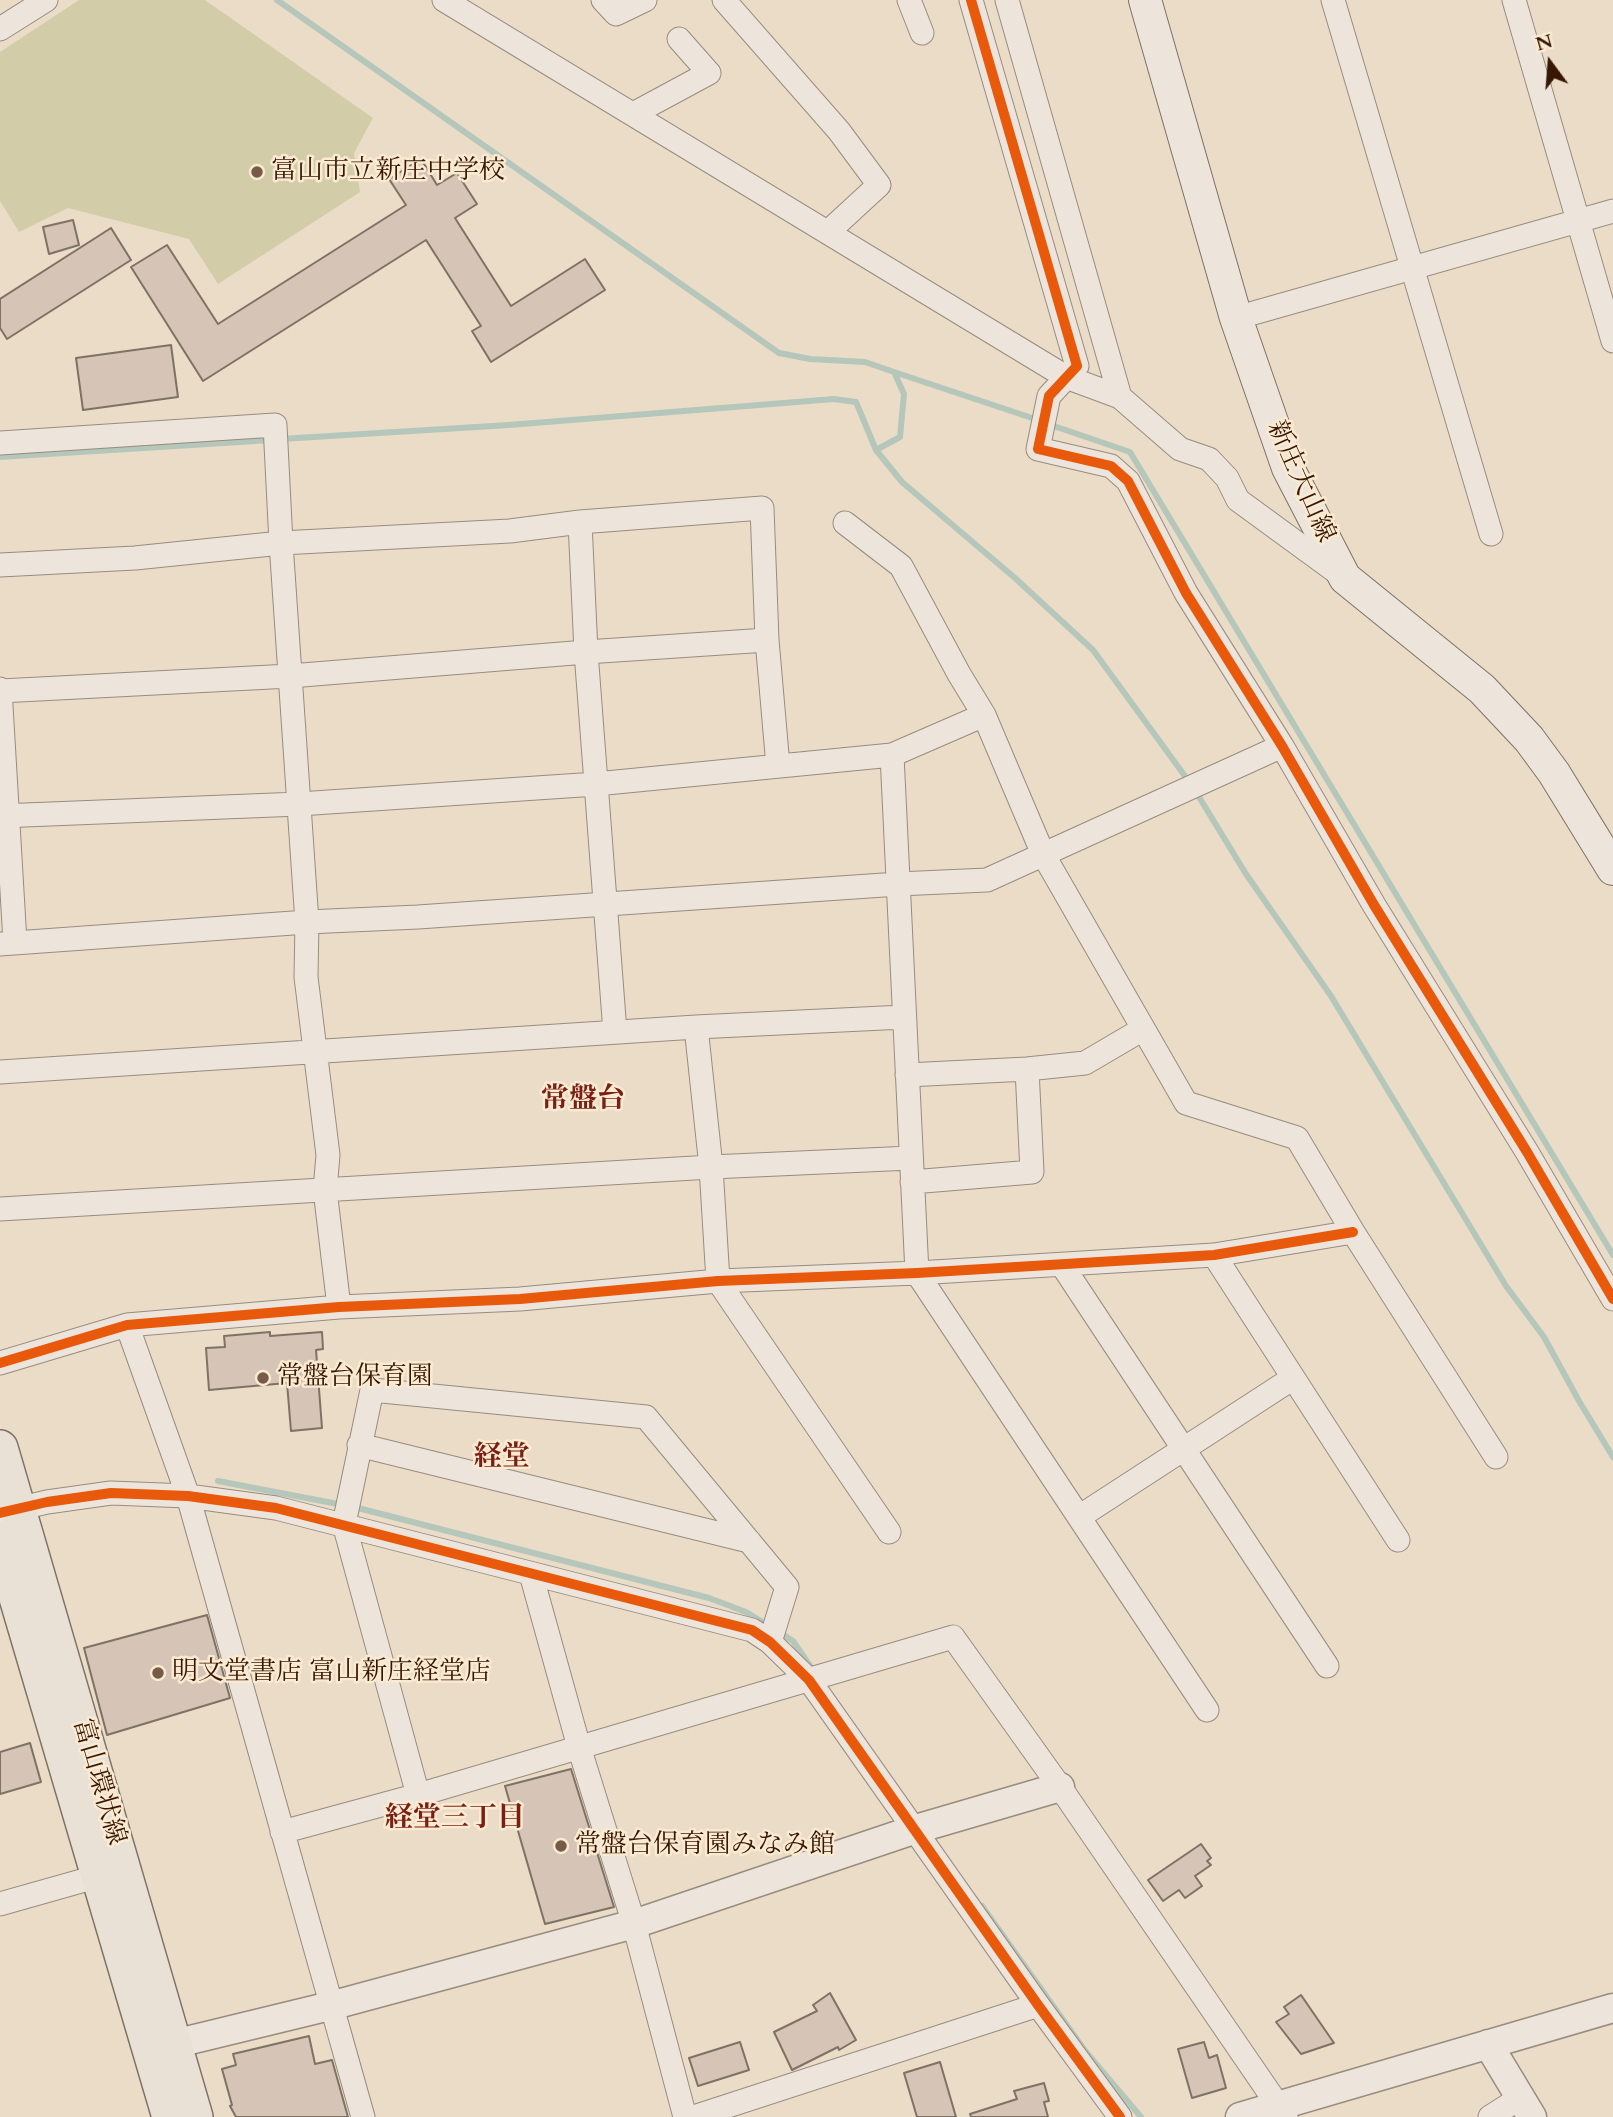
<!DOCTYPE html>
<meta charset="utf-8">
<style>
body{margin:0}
#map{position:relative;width:1613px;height:2117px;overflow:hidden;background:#eadcc7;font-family:Cardo,serif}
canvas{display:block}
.north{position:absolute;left:1515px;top:28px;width:70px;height:70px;-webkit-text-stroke:5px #faead2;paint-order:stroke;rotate:344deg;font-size:19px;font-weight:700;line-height:28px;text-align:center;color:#371703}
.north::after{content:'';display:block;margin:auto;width:24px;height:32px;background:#371703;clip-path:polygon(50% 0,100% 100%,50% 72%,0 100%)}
</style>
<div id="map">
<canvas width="1613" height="2117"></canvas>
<div class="north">N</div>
</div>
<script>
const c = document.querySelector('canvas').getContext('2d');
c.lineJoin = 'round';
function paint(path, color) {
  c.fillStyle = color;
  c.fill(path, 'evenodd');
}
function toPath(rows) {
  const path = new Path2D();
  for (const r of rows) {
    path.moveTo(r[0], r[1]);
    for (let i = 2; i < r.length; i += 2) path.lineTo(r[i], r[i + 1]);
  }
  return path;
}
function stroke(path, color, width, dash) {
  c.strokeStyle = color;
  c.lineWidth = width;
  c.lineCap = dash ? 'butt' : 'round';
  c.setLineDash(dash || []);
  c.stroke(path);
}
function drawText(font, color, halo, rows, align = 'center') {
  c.font = font + ' Cardo,"Noto Serif JP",serif';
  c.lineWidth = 5;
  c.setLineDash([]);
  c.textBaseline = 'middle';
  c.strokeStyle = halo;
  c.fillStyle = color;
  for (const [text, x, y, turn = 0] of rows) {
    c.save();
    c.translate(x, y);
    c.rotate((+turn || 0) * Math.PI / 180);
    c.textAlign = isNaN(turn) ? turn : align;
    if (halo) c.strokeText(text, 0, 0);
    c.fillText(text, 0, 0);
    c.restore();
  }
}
paint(toPath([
 [79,0,205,0,373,118,354,153,360,192,218,284,189,239,68,208,19,232,0,201,0,52]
]), '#d2cda8');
stroke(toPath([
 [277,0,779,353,810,359,865,362,894,372,904,394,900,437,876,450],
 [894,372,1038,420],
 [1048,424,1130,452,1613,1255],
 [281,439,509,425,834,399,856,402,876,450,902,482,1015,578,1093,650,1190,783],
 [0,457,271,440],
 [1196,792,1246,874,1331,996,1506,1286,1544,1337,1579,1401,1613,1457],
 [218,1481,343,1505],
 [354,1507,709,1598,746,1612,769,1626],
 [779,1632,793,1641,815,1673],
 [982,1906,1086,2052,1141,2117]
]), '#b5c6ba', 6);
const building = toPath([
 [421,159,437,185,457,173,477,204,455,218,511,306,585,259,605,290,491,362,472,331,481,326,426,240,203,381,131,267,167,245,218,324,406,205,389,179,421,159],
 [73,220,79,245,49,254,43,227,73,220],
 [111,228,131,260,7,339,0,328,0,299,111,228],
 [171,345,178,397,83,410,76,358,171,345],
 [270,1332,270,1336,322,1332,323,1349,316,1350,322,1428,291,1431,287,1383,209,1390,206,1348,225,1347,224,1336,270,1332],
 [207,1615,230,1698,107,1735,84,1648,207,1615],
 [30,1743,41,1782,0,1794,0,1752,30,1743],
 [571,1769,614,1907,545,1924,505,1786,571,1769],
 [1201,1844,1211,1858,1207,1861,1211,1865,1195,1876,1202,1886,1185,1898,1179,1890,1163,1901,1148,1880,1201,1844],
 [830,1993,856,2040,839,2050,838,2047,792,2070,774,2032,817,2011,813,2005,830,1993],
 [1301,1995,1334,2043,1301,2054,1276,2022,1289,2014,1284,2007,1301,1995],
 [309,2036,315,2064,332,2060,348,2117,236,2117,230,2106,232,2105,222,2069,236,2065,233,2054,309,2036],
 [740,2042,749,2070,698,2086,689,2058,740,2042],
 [1204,2042,1209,2058,1217,2055,1226,2088,1192,2098,1178,2049,1204,2042],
 [940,2062,956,2117,917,2117,904,2073,940,2062],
 [1044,2083,1049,2101,1044,2102,1048,2117,971,2117,970,2114,1017,2099,1014,2091,1044,2083]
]);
paint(building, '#d6c4b6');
stroke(building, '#7e7265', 2);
const minor = toPath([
 [444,0,1066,377,1120,397,1180,449,1209,459,1227,478,1238,500,1342,576],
 [603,0,616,14,645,0],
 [724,0,839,131,879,185,828,232],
 [909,0,922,33],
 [971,0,1077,366,1049,396,1038,449,1111,466,1128,481,1186,593,1282,746,1374,905,1527,1152,1613,1299],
 [1007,0,1120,397],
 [1333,0,1491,534],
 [1514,0,1613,341],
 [0,29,46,0],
 [633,114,709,73,679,39],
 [1236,318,1613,211],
 [0,443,275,425,281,543,307,922,306,977,328,1155,325,1190,339,1307],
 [580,522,586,652,615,1032],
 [845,523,901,566,959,674,984,715,1043,854,1186,1103,1297,1138,1353,1232,1496,1457],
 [0,565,135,558,281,543,510,531,580,522,762,508,767,640,778,766],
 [0,689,15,942],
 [0,691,290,676,586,652,767,640],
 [892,755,917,1273,1207,1710],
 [0,816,299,804,596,784,892,755,984,715],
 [0,944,307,922,418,917,898,884,987,880,1282,746],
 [696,1027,711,1167,718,1281,889,1532],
 [0,1072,696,1027,904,1017],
 [907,1075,1027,1069,1085,1063,1143,1029],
 [912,1182,1032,1172,1027,1069],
 [0,1209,711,1167,911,1158],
 [1214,1255,1398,1540],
 [1062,1265,1327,1666],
 [127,1325,188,1496,363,2117],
 [0,1363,127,1325,339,1307,520,1299,718,1281,917,1273,1214,1255,1353,1232],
 [359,1445,749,1541],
 [0,1513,47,1502,111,1493,188,1496,276,1508,752,1630,770,1642,809,1680,1038,2005,1120,2117],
 [1079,1517,1293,1378],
 [531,1574,579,1747,634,1924,685,2117],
 [418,1795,344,1524,372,1390,646,1417,787,1587,770,1642],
 [282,1832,418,1795,953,1637,1060,1787,1286,2117],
 [0,1904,99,1876],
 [694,2117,1038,2005],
 [1490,2117,1520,2098]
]);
const tertiary = toPath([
 [1488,2044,1532,2117],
 [153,2049,330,2006,634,1924,916,1829,1060,1787],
 [1240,2117,1613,2008]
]);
const secondary = toPath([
 [1145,0,1236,318,1288,468,1345,578,1482,689,1529,739,1554,773,1613,869]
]);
const primary = toPath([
 [0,1448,195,2117],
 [0,1540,170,2117]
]);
stroke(minor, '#988c7e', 25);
stroke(tertiary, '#988c7e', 31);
stroke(secondary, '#7e7265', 34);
stroke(primary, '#7e7265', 38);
stroke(minor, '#ede5db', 23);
stroke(tertiary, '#ede5db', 28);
stroke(secondary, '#ede5db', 32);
stroke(primary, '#e9e1d5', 35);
stroke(toPath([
 [971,0,1077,366,1049,396,1038,449,1111,466,1128,481,1186,593,1282,746,1374,905,1527,1152,1613,1299],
 [0,1363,127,1325,339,1307,520,1299,718,1281,917,1273,1214,1255,1353,1232],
 [0,1513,47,1502,111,1493,188,1496,276,1508,752,1630,770,1642,809,1680,1038,2005,1120,2117]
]), '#e8590c', 10);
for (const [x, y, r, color] of [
 [257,172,7,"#765c48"],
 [263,1378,7,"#765c48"],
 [158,1673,7,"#765c48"],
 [561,1846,7,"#765c48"]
]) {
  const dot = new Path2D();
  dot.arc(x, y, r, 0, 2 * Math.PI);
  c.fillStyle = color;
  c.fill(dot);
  stroke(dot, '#faead2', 2.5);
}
drawText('26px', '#371703', '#faead2', [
 ["富山市立新庄中学校",271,172],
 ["常盤台保育園",277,1378],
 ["明文堂書店 富山新庄経堂店",172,1673],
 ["常盤台保育園みなみ館",575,1846]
], 'left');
drawText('26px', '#371703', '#faead2', [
 ["新庄大山線",1300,482,66],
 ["富山環状線",98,1782,74]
]);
drawText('bold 28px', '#7a1f14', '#faead2', [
 ["常盤台",583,1101],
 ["経堂",502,1459],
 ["経堂三丁目",455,1820]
]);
</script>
